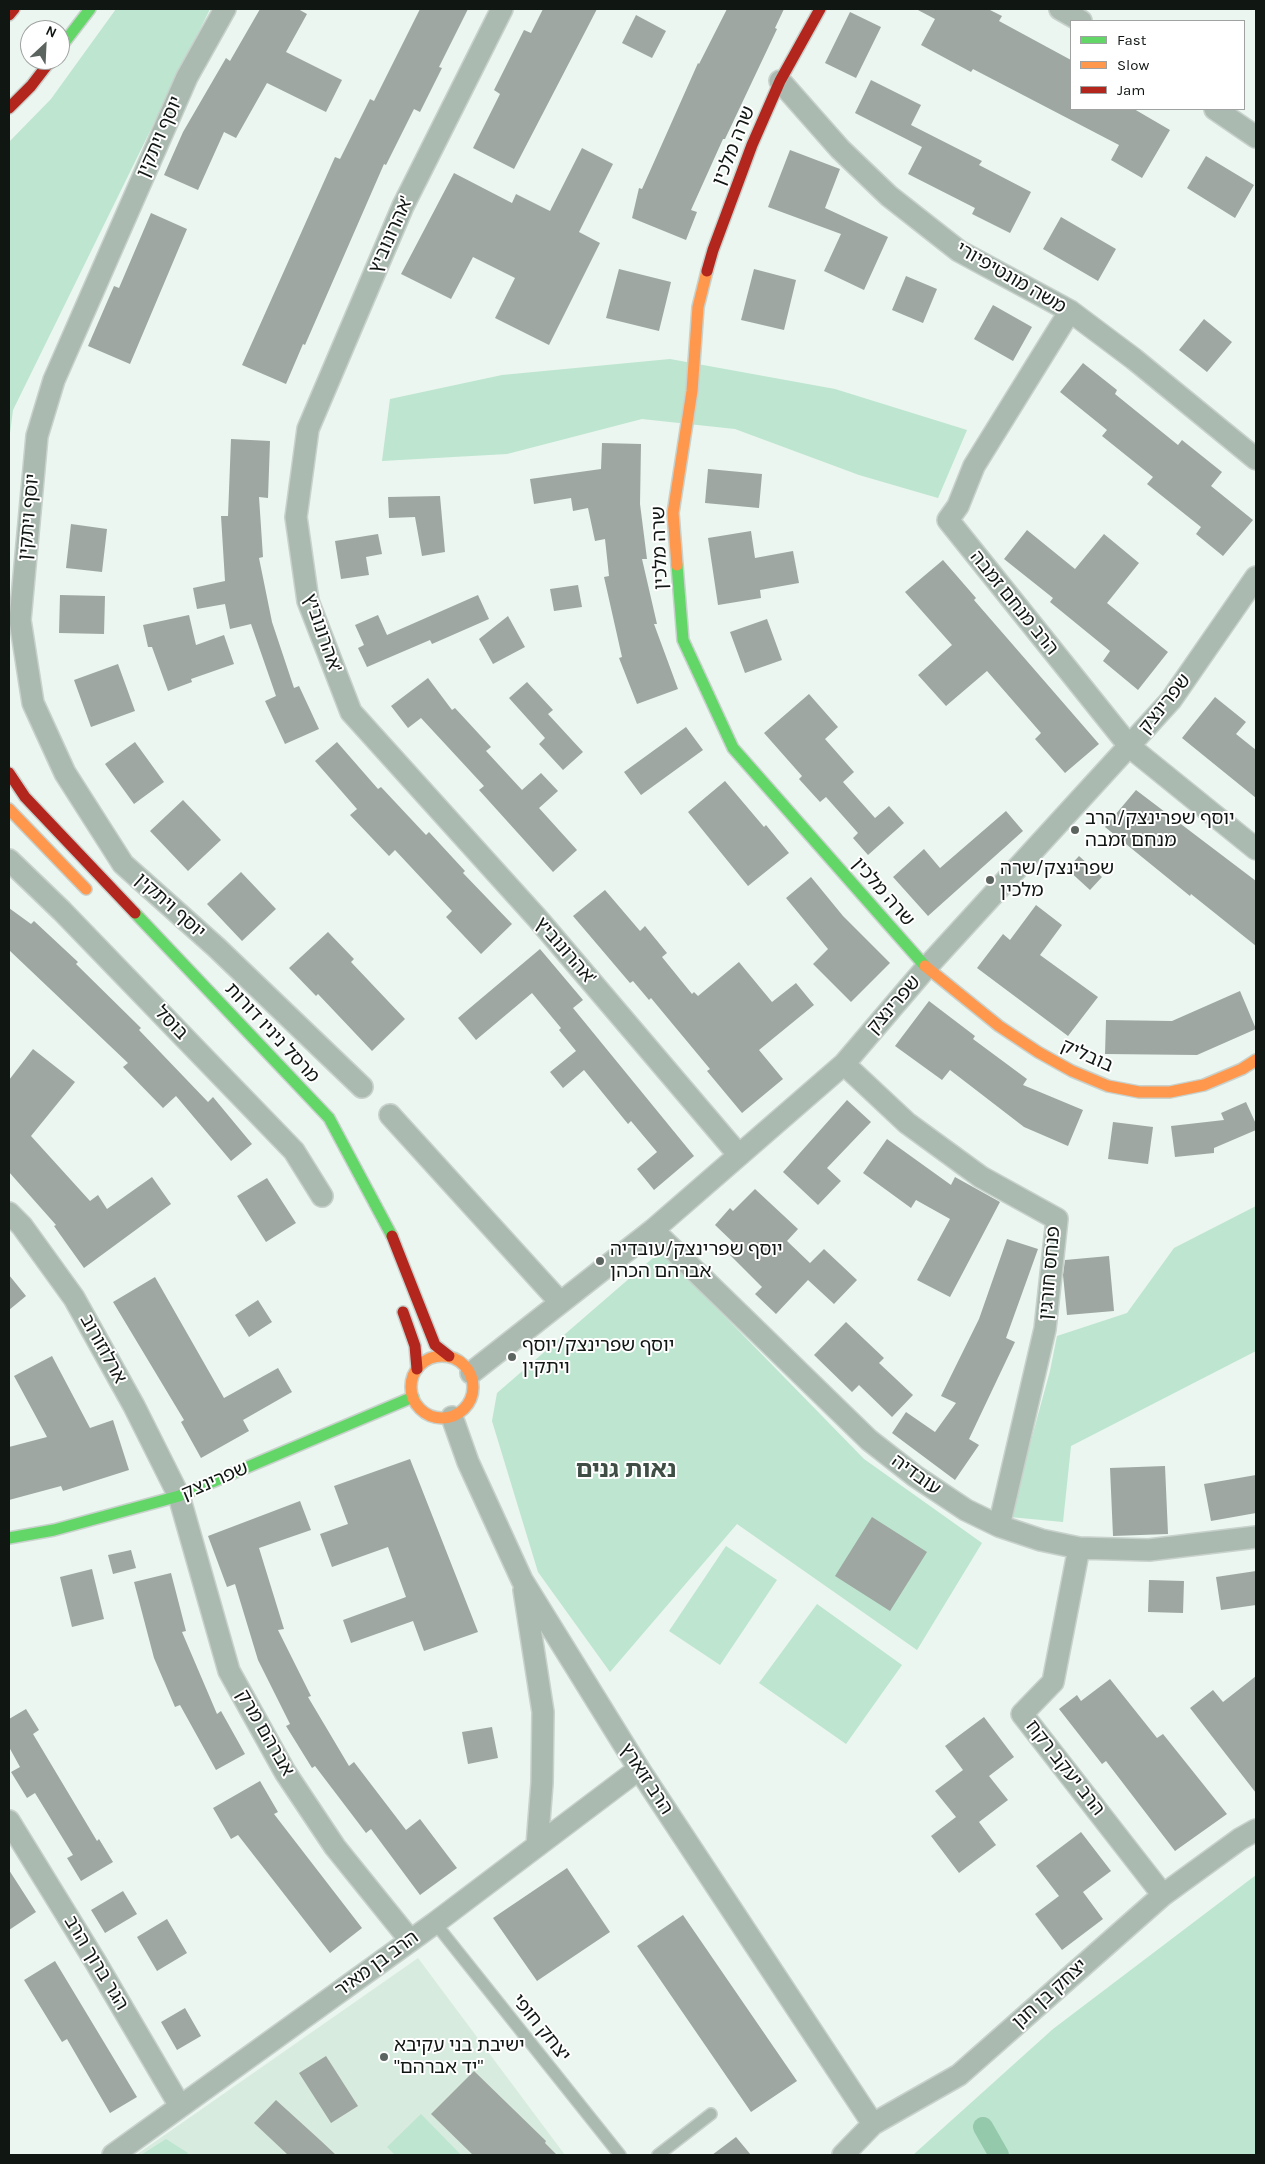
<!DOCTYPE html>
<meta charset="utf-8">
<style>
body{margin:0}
#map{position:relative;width:1265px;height:2164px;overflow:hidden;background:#eaf6ef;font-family:Karla,sans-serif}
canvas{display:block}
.frame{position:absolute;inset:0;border:10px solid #101612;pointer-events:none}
.legend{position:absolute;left:1070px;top:20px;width:175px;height:90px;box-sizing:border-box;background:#fff;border:1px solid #9fa2a0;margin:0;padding:6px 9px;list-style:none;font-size:15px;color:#101612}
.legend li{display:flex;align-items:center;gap:10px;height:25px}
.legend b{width:25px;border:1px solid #9fa2a0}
.north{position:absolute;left:20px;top:20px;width:50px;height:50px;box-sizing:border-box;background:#fff;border:1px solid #9fa2a0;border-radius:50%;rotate:25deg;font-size:14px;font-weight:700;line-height:20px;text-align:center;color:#101612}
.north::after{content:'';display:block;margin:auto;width:18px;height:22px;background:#5c645f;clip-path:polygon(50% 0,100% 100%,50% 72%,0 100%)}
</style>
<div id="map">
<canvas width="1265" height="2164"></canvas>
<div class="frame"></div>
<ul class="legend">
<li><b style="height:6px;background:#63d668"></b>Fast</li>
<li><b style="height:6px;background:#ff974d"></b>Slow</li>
<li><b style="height:6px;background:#b3261e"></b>Jam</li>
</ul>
<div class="north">N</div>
</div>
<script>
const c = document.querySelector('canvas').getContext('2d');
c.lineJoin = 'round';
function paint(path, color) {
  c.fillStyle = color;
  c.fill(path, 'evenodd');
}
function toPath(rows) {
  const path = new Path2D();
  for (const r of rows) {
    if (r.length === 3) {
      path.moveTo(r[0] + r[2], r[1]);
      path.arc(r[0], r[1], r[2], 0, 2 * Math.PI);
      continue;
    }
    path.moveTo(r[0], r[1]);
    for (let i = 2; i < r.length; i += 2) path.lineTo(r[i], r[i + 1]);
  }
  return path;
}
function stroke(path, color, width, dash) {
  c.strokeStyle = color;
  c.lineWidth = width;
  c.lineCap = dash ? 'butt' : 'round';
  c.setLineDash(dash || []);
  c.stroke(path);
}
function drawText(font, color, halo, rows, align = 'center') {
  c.font = font + ' Karla,"Noto Sans Hebrew",sans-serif';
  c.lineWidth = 4;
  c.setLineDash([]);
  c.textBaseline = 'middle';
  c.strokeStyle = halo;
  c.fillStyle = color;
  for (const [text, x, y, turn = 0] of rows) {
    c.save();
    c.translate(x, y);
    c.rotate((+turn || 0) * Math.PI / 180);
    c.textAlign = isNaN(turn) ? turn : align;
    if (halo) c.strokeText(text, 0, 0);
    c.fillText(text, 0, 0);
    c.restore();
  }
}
paint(toPath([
 [418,1958,565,2155,136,2155]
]), '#d8ebdf');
paint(toPath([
 [116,9,210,9,13,410,9,441,9,142,51,99],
 [670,359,835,389,967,430,938,498,859,475,735,429,642,419,507,454,382,461,390,399,502,375],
 [1256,1206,1256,1351,1071,1446,1063,1522,1010,1517,1050,1371,1057,1336,1127,1313,1174,1248],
 [661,1251,864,1459,982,1543,917,1650,737,1524,610,1672,538,1572,492,1421,497,1393],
 [726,1546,777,1580,720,1665,669,1631],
 [817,1604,902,1665,846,1744,759,1683],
 [1256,1875,1256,2155,913,2155,1053,2029],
 [421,2114,461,2155,395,2155,387,2147],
 [166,2139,188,2153,186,2155,141,2155]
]), '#bde5cf');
stroke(toPath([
 [983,2127,999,2155]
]), '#94c9ac', 20);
paint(toPath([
 [260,9,298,9,307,14,286,52,342,80,326,112,267,83,236,138,224,132,198,190,164,175,183,132,226,58,230,61],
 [420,9,468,9,439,67,442,68,420,112,414,109,386,165,384,164,305,345,303,344,286,384,242,365,335,157,340,159,370,99,374,101],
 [543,9,597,9,514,169,473,148,500,94,494,90,524,30,531,33],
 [727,9,784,9,775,28,777,29,725,139,723,139,691,210,697,212,686,240,632,218,639,188,642,189,698,63,699,64],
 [916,9,988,9,1002,16,999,21,1071,60,1071,109,1134,109,1170,130,1142,178,1111,160,1119,145,973,69,971,72,921,45,935,19],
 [850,12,881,27,856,78,825,63],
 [636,15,666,31,652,58,622,43],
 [871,80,921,105,911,125,982,161,979,165,1031,192,1010,233,972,214,975,208,908,174,922,147,855,113],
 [582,148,613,164,579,232,600,243,549,345,495,318,515,278,473,257,451,299,401,274,454,173,512,203,516,194,550,211],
 [790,150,840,169,825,208,888,237,864,290,824,271,841,234,768,207],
 [1206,156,1254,185,1235,218,1187,188],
 [151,213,187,229,130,364,88,346,114,286,119,288],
 [1061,217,1116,249,1098,281,1043,249],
 [619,269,671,282,659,331,606,318],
 [754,269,796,280,784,330,741,320],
 [906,276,937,289,923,323,892,310],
 [993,305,1032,327,1013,361,974,339],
 [1204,319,1232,342,1207,372,1179,350],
 [1083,363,1117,390,1115,394,1178,445,1182,440,1222,472,1211,486,1253,520,1223,556,1196,534,1201,527,1147,484,1153,477,1102,436,1107,430,1060,392],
 [231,439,270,441,268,498,259,497,263,557,259,558,272,622,294,688,299,686,319,729,285,744,265,701,276,696,251,624,230,629,225,604,197,609,193,588,225,581,221,516,228,516],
 [602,443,641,444,640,504,647,559,642,559,657,624,654,624,678,689,637,704,619,658,622,657,604,577,609,576,605,539,595,541,588,508,573,511,571,498,534,504,530,479,601,469],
 [708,469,762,474,759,508,705,503],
 [440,496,445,552,422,556,415,517,389,518,388,497],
 [71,524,107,529,102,572,66,568],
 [1027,530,1075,569,1104,534,1139,563,1107,603,1168,652,1138,690,1103,661,1110,651,1050,602,1053,598,1004,559],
 [751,531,755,558,793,551,799,583,760,590,761,598,718,605,708,538],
 [378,534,382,554,366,557,369,575,341,579,335,541],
 [943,560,976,598,974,600,1099,744,1065,773,1035,739,1041,733,987,671,946,706,918,675,952,645,905,592],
 [578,585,582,607,554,611,550,589],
 [60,595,105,596,104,634,59,633],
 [478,595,489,619,432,644,430,640,367,667,358,648,364,645,355,625,378,615,387,635],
 [189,615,196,645,224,635,234,664,191,679,192,682,168,691,152,647,148,647,143,625],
 [508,616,525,647,493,664,479,639],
 [767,619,782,660,745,673,730,632],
 [118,664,135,711,91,727,74,680],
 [428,678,452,710,455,708,491,747,486,751,522,790,541,773,558,791,539,808,577,850,553,872,479,790,484,786,421,718,408,728,391,706],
 [527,682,553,710,548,714,583,752,563,770,539,744,545,738,509,698],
 [809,694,838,727,825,739,854,772,843,782,875,818,889,806,904,823,868,855,853,838,858,833,826,797,820,802,799,779,802,776,764,733],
 [1215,697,1246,722,1236,734,1256,750,1256,798,1182,738],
 [686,727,703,750,641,795,624,772],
 [135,742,164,782,134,804,105,764],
 [337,742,378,789,381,787,426,835,429,832,465,871,463,873,512,924,481,954,446,917,452,911,395,850,389,856,350,815,357,809,315,761],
 [725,781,764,827,766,825,789,853,748,886,688,812],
 [1136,790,1256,881,1256,946,1191,894,1190,896,1105,827],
 [183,800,221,840,188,871,150,831],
 [1006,811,1023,831,928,916,893,877,924,849,940,868],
 [1079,856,1102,877,1090,890,1067,869],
 [241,872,276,909,242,941,207,904],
 [811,877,843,916,890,963,851,1002,813,964,828,949,786,898],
 [605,890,640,931,645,926,667,953,662,957,692,994,694,992,698,996,739,962,772,1002,796,983,814,1005,759,1050,783,1079,742,1113,707,1071,710,1069,651,998,649,1000,633,981,630,983,573,916],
 [1036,905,1062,925,1040,955,1098,997,1068,1036,977,968,1003,934,1010,940],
 [9,908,31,924,34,921,78,962,76,964,141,1028,139,1030,208,1102,213,1097,252,1144,231,1161,176,1096,163,1108,123,1067,128,1063,9,950],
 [328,932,354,959,351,962,405,1019,372,1051,318,994,316,996,289,968],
 [540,949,583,1000,573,1008,694,1156,654,1190,637,1169,657,1152,631,1121,628,1124,584,1070,563,1088,550,1072,576,1051,559,1030,561,1028,532,993,476,1040,458,1018],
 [1240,991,1256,1029,1197,1055,1105,1054,1106,1020,1172,1021],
 [929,1001,975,1036,973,1039,1027,1079,1023,1085,1083,1110,1068,1146,1024,1127,950,1070,942,1080,895,1046],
 [33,1049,75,1082,31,1136,90,1201,98,1195,107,1209,152,1177,171,1204,84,1268,54,1226,56,1225,9,1172,9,1080],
 [847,1100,871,1122,827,1168,841,1181,818,1205,783,1172],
 [1246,1102,1256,1124,1256,1130,1214,1148,1214,1153,1175,1157,1171,1126,1224,1120,1221,1113],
 [1113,1122,1153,1127,1148,1164,1108,1159],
 [887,1139,951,1185,955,1177,1000,1202,950,1297,917,1280,950,1219,916,1200,911,1208,863,1173],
 [267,1178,296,1223,266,1242,237,1196],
 [755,1189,798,1229,787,1241,810,1263,824,1249,857,1280,834,1304,808,1280,776,1314,755,1294,762,1287,730,1255,738,1247,715,1225,730,1208,733,1211],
 [1007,1239,1038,1249,1006,1338,1015,1342,969,1439,979,1445,955,1480,892,1433,906,1412,935,1432,956,1403,941,1396,979,1319],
 [1109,1256,1114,1311,1067,1315,1063,1275,1065,1260],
 [9,1275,26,1296,9,1310],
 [155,1277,224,1398,278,1368,292,1392,243,1420,249,1431,201,1458,181,1422,184,1420,113,1302],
 [258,1300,272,1322,249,1337,235,1315],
 [846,1322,884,1358,879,1363,913,1395,892,1417,859,1385,852,1392,814,1355],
 [52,1356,90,1428,113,1420,129,1470,63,1491,61,1486,9,1500,9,1447,47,1437,14,1376],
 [410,1459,478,1632,424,1651,413,1621,351,1643,343,1620,406,1597,388,1547,332,1567,320,1534,348,1524,334,1486],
 [1165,1466,1168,1534,1113,1536,1110,1468],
 [1256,1475,1256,1513,1211,1521,1204,1484],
 [300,1501,311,1530,259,1548,284,1629,278,1630,311,1696,308,1697,349,1766,354,1762,406,1830,420,1819,457,1868,420,1895,371,1829,366,1833,315,1766,312,1768,286,1726,290,1724,258,1660,235,1584,227,1587,208,1536],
 [872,1517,927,1552,890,1611,835,1576],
 [131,1550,136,1568,113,1574,108,1555],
 [92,1569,104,1619,72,1627,60,1577],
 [1256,1571,1256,1605,1221,1610,1216,1577],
 [171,1573,186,1631,182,1632,217,1714,221,1711,245,1754,216,1770,180,1705,175,1707,154,1658,134,1582],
 [1149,1580,1184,1581,1183,1613,1148,1612],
 [1256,1676,1256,1793,1190,1708,1213,1690,1223,1702],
 [1110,1679,1157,1738,1163,1734,1227,1814,1175,1851,1106,1761,1102,1764,1059,1709,1077,1695,1081,1701],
 [26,1709,39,1730,33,1734,97,1841,99,1839,113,1862,81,1881,67,1858,73,1855,35,1793,27,1798,11,1772,20,1767,9,1747,9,1719],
 [984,1717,1014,1757,989,1776,1008,1800,979,1822,996,1845,959,1873,931,1836,956,1817,935,1791,963,1770,945,1746],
 [492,1727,498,1758,468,1764,462,1732],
 [260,1781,278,1812,274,1814,362,1928,330,1953,238,1835,231,1839,213,1808],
 [1081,1832,1111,1871,1083,1892,1103,1919,1062,1950,1035,1914,1059,1896,1036,1866],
 [567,1868,610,1932,537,1981,493,1918],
 [9,1870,36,1912,9,1930],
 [123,1891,137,1914,105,1933,91,1910],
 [683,1915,797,2081,751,2112,637,1946],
 [167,1919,187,1953,157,1971,137,1937],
 [55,1961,137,2097,110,2113,67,2039,62,2042,24,1980],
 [185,2008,201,2036,177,2050,161,2022],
 [326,2056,358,2106,331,2123,299,2073],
 [474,2071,546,2141,545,2143,557,2155,473,2155,431,2114],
 [276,2100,320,2140,336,2155,288,2155,254,2123],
 [736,2137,751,2155,712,2155]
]), '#9fa7a2');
const lane = toPath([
 [435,1923,620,2155],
 [658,2155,711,2114]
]);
const street = toPath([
 [225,9,187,77,54,380,37,436,20,620,33,703,65,773,123,864,216,947,362,1087],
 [502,9,403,206,308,429,296,517,308,601,351,712,538,919,738,1154],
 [1060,9,1081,21],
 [780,81,840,149,889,196,959,251,1070,311,1134,359,1256,459],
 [1215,109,1256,137],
 [1070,311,974,466,958,506,948,520,1130,747,1256,849],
 [9,860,62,911,294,1151,322,1196],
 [844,1064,907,1123,981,1177,1057,1219,1045,1329,999,1526],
 [390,1115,560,1302],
 [9,1213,22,1226,74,1298,134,1406,179,1496,229,1671,285,1772,335,1847,410,1940],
 [653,1230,869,1440,915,1476,966,1510,999,1526,1041,1540,1079,1548,1149,1550,1256,1537],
 [471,1373,653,1230,844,1064,926,968,1171,700,1256,577],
 [452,1417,468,1462,522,1580,639,1769,873,2124],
 [1079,1548,1053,1682,1022,1714,1163,1895],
 [524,1590,543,1712,542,1783,537,1846],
 [9,1821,95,1961,180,2106],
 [113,2155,435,1923,639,1769],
 [843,2155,873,2124,959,2075,1163,1895,1240,1839,1256,1830]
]);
const fast = toPath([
 [60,48,90,9],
 [677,565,683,640,733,748,925,966],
 [135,913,329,1118,392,1236],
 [9,1538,54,1530,179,1496,413,1397]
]);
const slow = toPath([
 [677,565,673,513,692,391,698,307,707,271],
 [9,809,86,889],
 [925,966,999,1026,1038,1052,1072,1071,1108,1086,1139,1092,1170,1092,1204,1085,1242,1069,1256,1060],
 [442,1387,31]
]);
const jam = toPath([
 [9,15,14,9],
 [9,108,31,86,51,60],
 [707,271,713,250,752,145,780,81,820,9],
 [9,773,25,797,135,913],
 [392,1236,435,1345,449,1356],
 [403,1312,415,1346,417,1369]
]);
stroke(lane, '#c8d1cc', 14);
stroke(street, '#c8d1cc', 24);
stroke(fast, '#c8d1cc', 14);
stroke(slow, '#c8d1cc', 14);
stroke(jam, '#c8d1cc', 14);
stroke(lane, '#aabab1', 11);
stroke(street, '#aabab1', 21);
stroke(fast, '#63d668', 11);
stroke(slow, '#ff974d', 11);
stroke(jam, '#b3261e', 11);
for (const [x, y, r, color] of [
 [1075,830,5,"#5c645f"],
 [990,880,5,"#5c645f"],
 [600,1261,5,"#5c645f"],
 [512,1357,5,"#5c645f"],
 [384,2057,5,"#5c645f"]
]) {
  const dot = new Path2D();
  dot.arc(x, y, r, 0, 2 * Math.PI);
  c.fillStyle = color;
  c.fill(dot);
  stroke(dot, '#fff', 2);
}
drawText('19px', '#101612', '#fff', [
 ["יוסף ויתקין",160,137,-66],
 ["שרה מלכין",734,146,-68],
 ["אהרונוביץ'",391,235,-66],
 ["משה מונטיפיורי",1011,278,30],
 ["יוסף ויתקין",29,517,-85],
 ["שרה מלכין",660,548,-92],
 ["הרב מנחם זמבה",1014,603,51],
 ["אהרונוביץ'",322,633,71],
 ["שפרינצק",1165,704,-51],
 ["שרה מלכין",883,892,49],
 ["יוסף ויתקין",170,906,42],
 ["אהרונוביץ'",565,951,49],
 ["שפרינצק",894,1005,-49],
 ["בוסל",171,1023,46],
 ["מרסל ניניו דורות",272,1033,47],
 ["בובליק",1087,1056,24],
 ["פנחס חורגין",1050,1273,-85],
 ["ארלוזורוב",103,1349,61],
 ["עובדיה",916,1475,36],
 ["שפרינצק",215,1481,-23],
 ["אברהם מרק",265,1733,60],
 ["הרב יעקב רקח",1065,1768,52],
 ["הרב זוארץ",646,1779,57],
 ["הגר ברוך הרב",96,1963,59],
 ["הרב בן מאיר",377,1964,-36],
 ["יצחק בן חנן",1050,1994,-42],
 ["יצחק חופי",541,2028,51]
]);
drawText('19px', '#101612', '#fff', [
 ["יוסף שפרינצק/הרב",1085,819],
 ["מנחם זמבה",1085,841],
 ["שפרינצק/שרה",1000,869],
 ["מלכין",1000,891],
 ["יוסף שפרינצק/עובדיה",610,1250],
 ["אברהם הכהן",610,1272],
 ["יוסף שפרינצק/יוסף",522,1346],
 ["ויתקין",522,1368],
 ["ישיבת בני עקיבא",394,2046],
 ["\"יד אברהם\"",394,2068]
], 'left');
drawText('bold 24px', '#3e4e45', '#fff', [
 ["נאות גנים",626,1470]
]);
</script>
